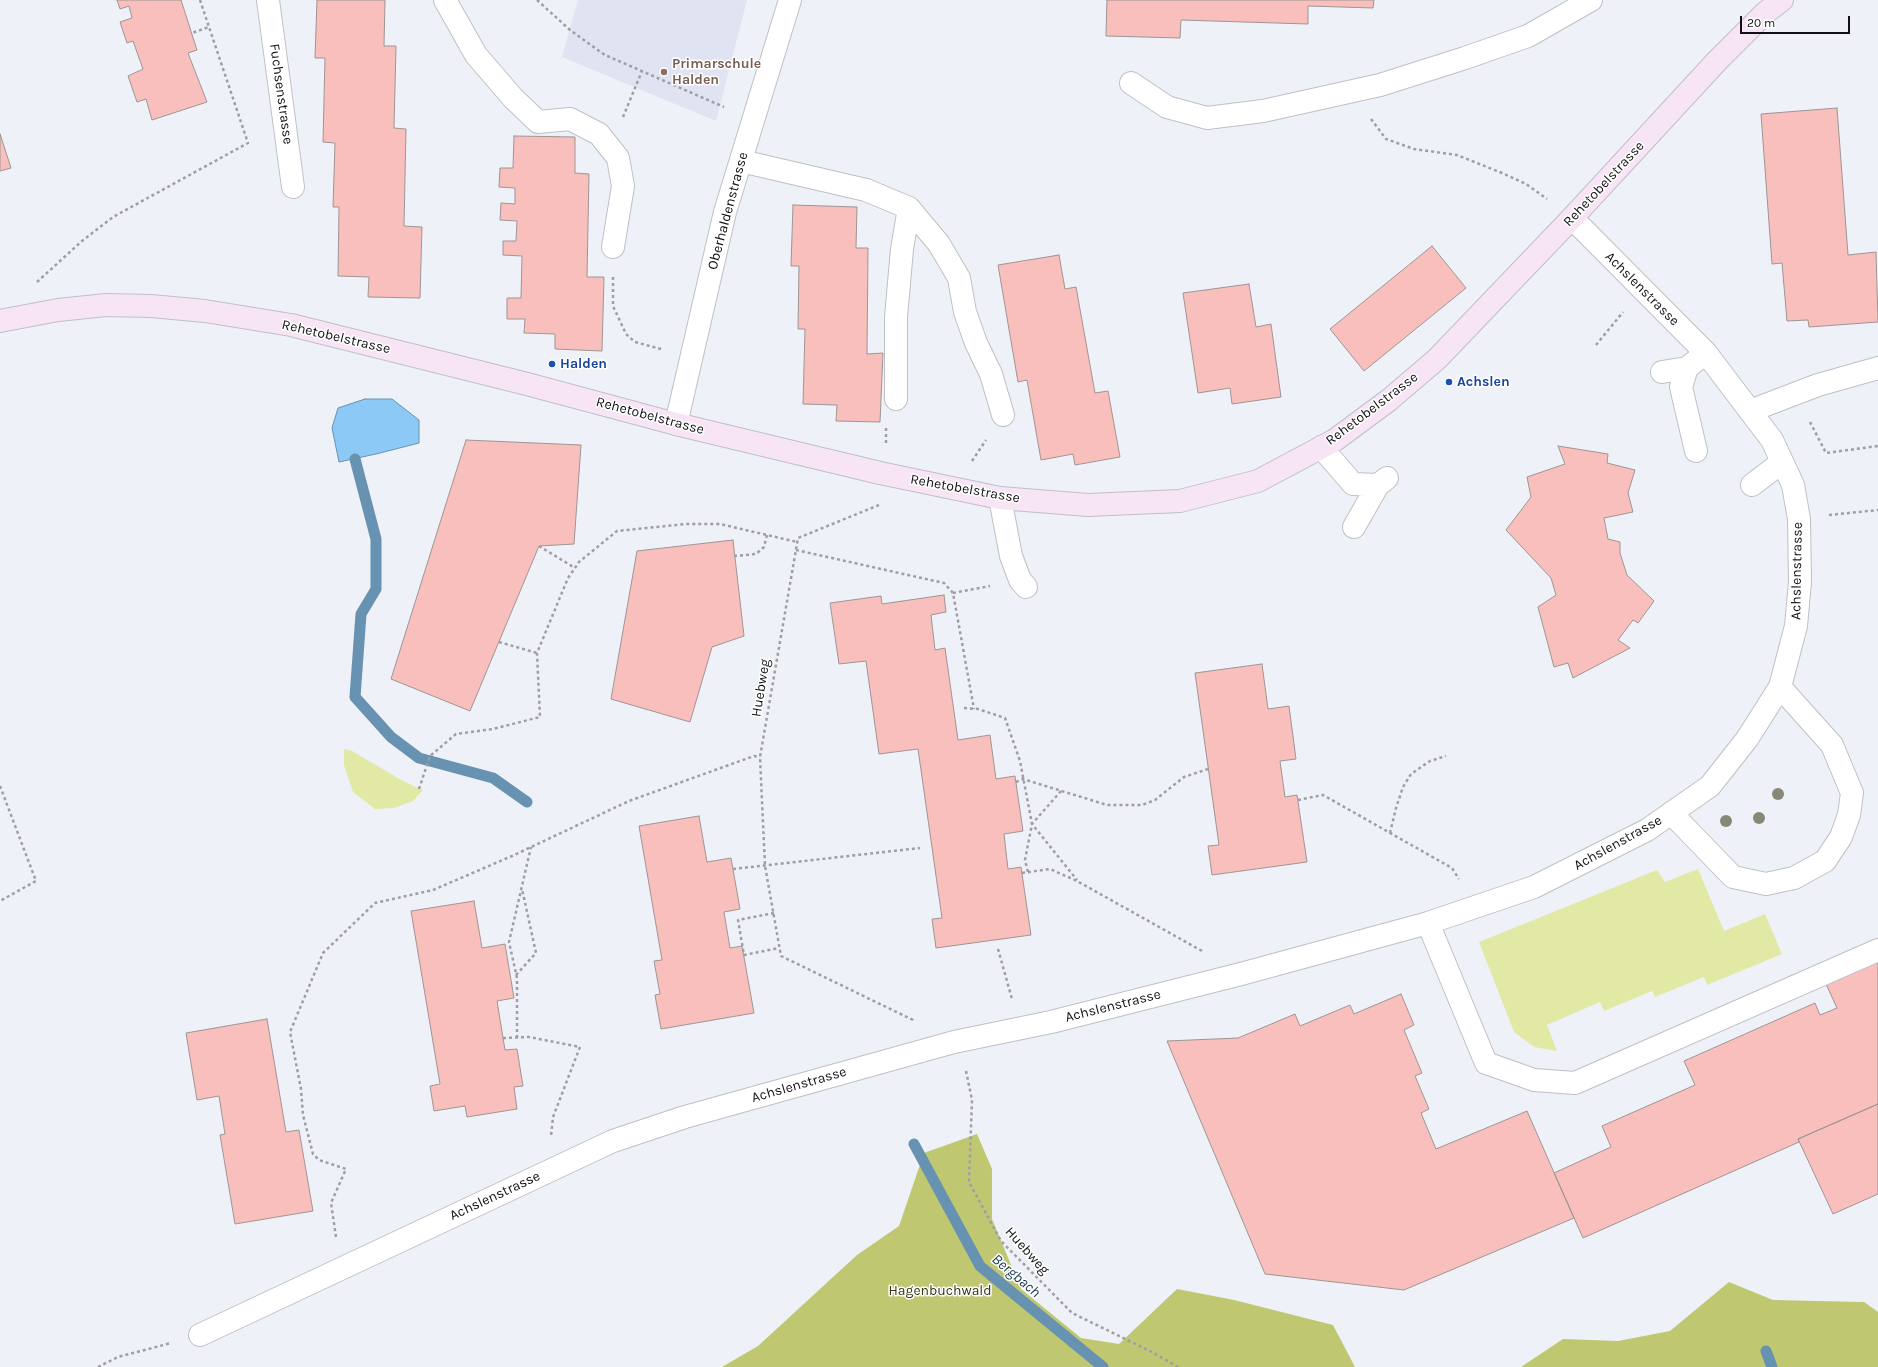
<!DOCTYPE html>
<style>
body{margin:0}
#map{position:relative;width:1878px;height:1367px;overflow:hidden;background:#eff1f8;font-family:Karla,sans-serif}
canvas{display:block}
.scale{position:absolute;left:1740px;top:16px;width:110px;height:18px;box-sizing:border-box;border:2px solid #111114;border-top:0;padding-left:5px;font-size:12px;line-height:14px;white-space:nowrap;color:#111114;-webkit-text-stroke:3px #fff;paint-order:stroke}
</style>
<div id="map">
<canvas width="1878" height="1367"></canvas>
<div class="scale">20 m</div>
</div>
<script>
const c = document.querySelector('canvas').getContext('2d');
c.lineJoin = 'round';
function paint(path, color) {
  c.fillStyle = color;
  c.fill(path, 'evenodd');
}
function toPath(rows) {
  const path = new Path2D();
  for (const r of rows) {
    path.moveTo(r[0], r[1]);
    for (let i = 2; i < r.length; i += 2) path.lineTo(r[i], r[i + 1]);
  }
  return path;
}
function stroke(path, color, width, dash) {
  c.strokeStyle = color;
  c.lineWidth = width;
  c.lineCap = dash ? 'butt' : 'round';
  c.setLineDash(dash || []);
  c.stroke(path);
}
function drawText(font, color, halo, rows, align = 'center') {
  c.font = font + ' Karla,sans-serif';
  c.lineWidth = 3;
  c.setLineDash([]);
  c.textBaseline = 'middle';
  c.strokeStyle = halo;
  c.fillStyle = color;
  for (const [text, x, y, turn = 0] of rows) {
    c.save();
    c.translate(x, y);
    c.rotate((+turn || 0) * Math.PI / 180);
    c.textAlign = isNaN(turn) ? turn : align;
    if (halo) c.strokeText(text, 0, 0);
    c.fillText(text, 0, 0);
    c.restore();
  }
}
paint(toPath([
 [578,0,747,0,716,121,562,57]
]), '#e0e4f2');
paint(toPath([
 [344,749,352,751,403,781,423,790,413,801,394,808,375,809,353,792,344,765],
 [1698,869,1724,931,1765,914,1782,954,1707,985,1704,977,1655,997,1652,991,1604,1011,1600,1002,1547,1025,1557,1051,1534,1047,1514,1032,1479,942,1657,870,1665,882]
]), '#e2e9a4');
paint(toPath([
 [977,1134,992,1169,992,1219,1021,1289,1081,1338,1119,1344,1177,1289,1234,1300,1333,1325,1355,1367,722,1367,758,1346,857,1255,899,1226,924,1153],
 [1729,1282,1773,1300,1864,1302,1878,1312,1878,1367,1521,1367,1563,1339,1618,1341,1670,1331]
]), '#bfc771');
const water = toPath([
 [365,399,392,399,419,420,419,443,376,454,339,462,332,428,338,408,365,399]
]);
paint(water, '#8cc9f4');
stroke(water, '#6792b1', 1);
stroke(toPath([
 [355,459,376,539,376,589,361,614,355,697,391,737,419,758,493,778,527,802],
 [914,1144,980,1266,1103,1367],
 [1766,1351,1772,1367]
]), '#6792b1', 11);
const building = toPath([
 [117,0,181,0,197,50,188,53,207,102,152,120,146,99,137,102,128,76,143,69,133,41,127,43,120,22,132,18,129,6,120,9,117,0],
 [317,0,385,0,384,46,396,46,394,128,406,129,404,226,422,227,420,298,368,297,369,277,338,276,339,207,333,207,335,143,323,142,325,58,315,58,317,0],
 [1107,0,1374,0,1373,8,1308,6,1308,24,1181,20,1180,38,1106,36,1107,0],
 [1837,108,1848,255,1876,252,1878,322,1809,327,1808,320,1787,321,1782,263,1772,264,1761,114,1837,108],
 [0,134,11,168,0,171,0,134],
 [514,136,575,137,575,173,589,174,587,277,604,277,602,351,555,349,555,334,524,333,525,319,507,319,507,298,521,298,522,256,503,255,503,241,516,241,517,221,500,220,501,203,515,204,515,188,499,187,500,168,513,168,514,136],
 [793,205,857,207,856,248,868,248,867,354,883,353,880,422,836,421,837,405,803,404,805,329,798,329,799,266,791,266,793,205],
 [1432,246,1466,288,1364,371,1330,329,1432,246],
 [1059,255,1065,289,1076,287,1095,393,1108,391,1120,457,1075,465,1073,454,1041,460,1027,380,1018,382,998,265,1059,255],
 [1249,284,1256,327,1271,324,1281,397,1232,404,1230,388,1198,393,1183,293,1249,284],
 [466,440,581,445,574,544,539,546,470,711,391,679,466,440],
 [1558,446,1608,454,1607,463,1635,470,1628,493,1633,512,1604,518,1608,539,1620,542,1620,553,1627,575,1654,601,1638,623,1633,620,1618,640,1630,648,1573,678,1568,663,1554,667,1538,607,1556,595,1551,578,1506,530,1531,497,1527,477,1565,464,1558,446],
 [733,540,744,636,712,647,690,722,611,699,637,551,733,540],
 [944,595,946,612,931,615,935,650,945,648,958,740,990,735,996,779,1015,776,1023,831,1004,834,1008,869,1021,867,1031,935,936,948,932,919,942,918,918,749,879,754,866,661,839,664,830,603,881,596,882,604,944,595],
 [1262,664,1268,709,1289,706,1296,759,1280,761,1285,797,1297,795,1307,862,1212,875,1208,846,1219,845,1195,673,1262,664],
 [699,816,707,862,731,858,740,909,724,912,730,948,742,946,754,1013,661,1029,655,995,660,994,654,961,662,960,639,826,699,816],
 [474,901,482,948,505,944,514,998,497,1001,505,1050,517,1049,523,1086,514,1087,517,1109,467,1117,465,1106,434,1111,430,1086,440,1084,411,911,474,901],
 [1878,961,1878,1104,1798,1139,1799,1142,1583,1238,1554,1173,1611,1147,1602,1126,1695,1085,1684,1061,1815,1003,1820,1015,1837,1008,1826,984,1878,961],
 [1401,994,1414,1025,1404,1030,1422,1073,1415,1076,1429,1109,1421,1113,1436,1149,1527,1111,1574,1218,1404,1290,1265,1274,1167,1041,1238,1038,1295,1014,1300,1026,1350,1005,1354,1014,1401,994],
 [267,1019,286,1132,299,1130,313,1211,235,1224,220,1135,225,1134,219,1096,197,1100,186,1033,267,1019],
 [1878,1104,1878,1194,1833,1214,1798,1139,1878,1104]
]);
paint(building, '#f8bfbc');
stroke(building, '#9d9594', 1);
const lane = toPath([
 [445,0,476,55,513,98,538,122,570,119,599,134,618,158,623,186,613,247],
 [741,161,866,190,909,208,939,244,959,278,965,312,976,343,991,374,1003,415],
 [1687,368,1681,387,1696,451],
 [1662,372,1687,368,1697,360],
 [896,399,896,317,902,249,909,208],
 [1750,411,1818,385,1878,368],
 [1321,447,1353,484,1378,485],
 [1752,485,1782,462],
 [1000,498,1011,556,1020,580,1026,587],
 [1354,527,1378,485,1387,478],
 [1671,813,1733,877,1766,884,1794,878,1825,861,1841,837,1849,815,1852,793,1832,745,1780,687]
]);
const street = toPath([
 [268,0,293,187],
 [1131,83,1167,107,1207,118,1263,111,1380,85,1465,58,1528,36,1591,0],
 [676,424,725,212,790,0],
 [1428,923,1486,1063,1534,1080,1575,1083,1878,950],
 [200,1335,613,1141,685,1117,954,1042,1051,1022,1241,974,1428,923,1534,887,1647,830,1710,786,1747,739,1780,687,1796,626,1800,582,1799,519,1793,485,1772,440,1706,353,1572,218]
]);
const secondary = toPath([
 [0,321,58,310,106,305,151,306,205,311,291,325,527,384,676,424,880,473,1000,498,1088,505,1180,501,1258,481,1335,440,1389,400,1437,359,1572,218,1717,61,1765,13,1782,0]
]);
stroke(lane, '#bfc0c7', 24);
stroke(street, '#bfc0c7', 24);
stroke(secondary, '#bfc0c7', 24);
stroke(toPath([
 [200,0,209,27],
 [537,0,570,30,605,55,724,107],
 [623,117,642,71],
 [1371,119,1386,139,1414,149,1457,155,1502,173,1526,184,1547,199],
 [613,277,613,306,626,334,635,342,661,349],
 [37,282,82,241,113,217,248,143,209,27,192,33],
 [1596,345,1623,312],
 [1810,422,1826,453,1878,446],
 [886,443,886,428],
 [972,461,986,440],
 [879,505,798,538,760,757,765,866,781,956,913,1020,913,1022],
 [1829,515,1878,510],
 [539,546,575,568],
 [796,550,944,583,953,593,974,709],
 [734,556,756,554,764,547,767,535],
 [953,593,990,586],
 [499,642,537,653],
 [964,708,978,709,1005,718,1020,761,1032,824,1025,860,1028,872],
 [1016,782,1023,779,1107,805,1142,805,1155,800,1184,777,1208,769],
 [0,786,36,881,0,901],
 [419,789,430,756,456,734,493,729,540,717,537,653,568,578,575,568,579,562,617,531,686,524,720,524,797,542],
 [1061,791,1032,824,1077,880],
 [1298,800,1323,795,1452,868,1459,879],
 [1390,833,1396,808,1403,787,1411,774,1430,761,1446,756],
 [733,869,920,848],
 [1022,873,1050,869,1077,881,1202,951],
 [774,913,738,920,744,955,779,948],
 [998,949,1012,999],
 [516,975,536,953,522,889],
 [503,1038,529,1037,580,1047,553,1117,551,1136],
 [517,1038,517,978,509,942,531,847],
 [966,1071,972,1100,969,1182,1001,1241,1072,1313,1150,1351,1178,1367],
 [336,1237,331,1203,346,1169,319,1160,313,1154,303,1115,301,1089,290,1032,323,953,375,903,433,890,512,856,629,801,754,756,760,757],
 [98,1367,118,1357,171,1343]
]), '#9e9fa5', 2.5, [3, 3]);
stroke(lane, '#fff', 22);
stroke(street, '#fff', 22);
stroke(secondary, '#f7e4f4', 22);
c.fillStyle = '#868978';
for (const [x, y] of [
 [1778,794],
 [1759,818],
 [1726,821]
]) {
  c.beginPath();
  c.arc(x, y, 6, 0, 2 * Math.PI);
  c.fill();
}
for (const [x, y, r, color] of [
 [664,72,4,"#8d6e63"],
 [552,364,4,"#1a4fb4"],
 [1449,382,4,"#1a4fb4"]
]) {
  const dot = new Path2D();
  dot.arc(x, y, r, 0, 2 * Math.PI);
  c.fillStyle = color;
  c.fill(dot);
  stroke(dot, '#fff', 1.5);
}
drawText('bold 14px', '#785e54', '#fff', [
 ["Primarschule",672,64],
 ["Halden",672,80]
], 'left');
drawText('14px', '#111114', '#fff', [
 ["Fuchsenstrasse",281,94,82],
 ["Rehetobelstrasse",1604,184,-47],
 ["Oberhaldenstrasse",728,211,-75],
 ["Achslenstrasse",1642,289,45],
 ["Rehetobelstrasse",336,337,13],
 ["Rehetobelstrasse",1372,409,-37],
 ["Rehetobelstrasse",650,416,15],
 ["Rehetobelstrasse",965,489,10],
 ["Achslenstrasse",1797,571,-89],
 ["Huebweg",761,688,-81],
 ["Achslenstrasse",1618,843,-29],
 ["Achslenstrasse",1113,1006,-14],
 ["Achslenstrasse",799,1085,-16],
 ["Achslenstrasse",495,1196,-25],
 ["Huebweg",1027,1251,48]
]);
drawText('bold 14px', '#164399', '#fff', [
 ["Halden",560,364],
 ["Achslen",1457,382]
], 'left');
drawText('14px', '#31340f', '#fff', [
 ["Hagenbuchwald",940,1291]
]);
drawText('italic 15px', '#183a51', '#fff', [
 ["Bergbach",1016,1276,40]
]);
</script>
